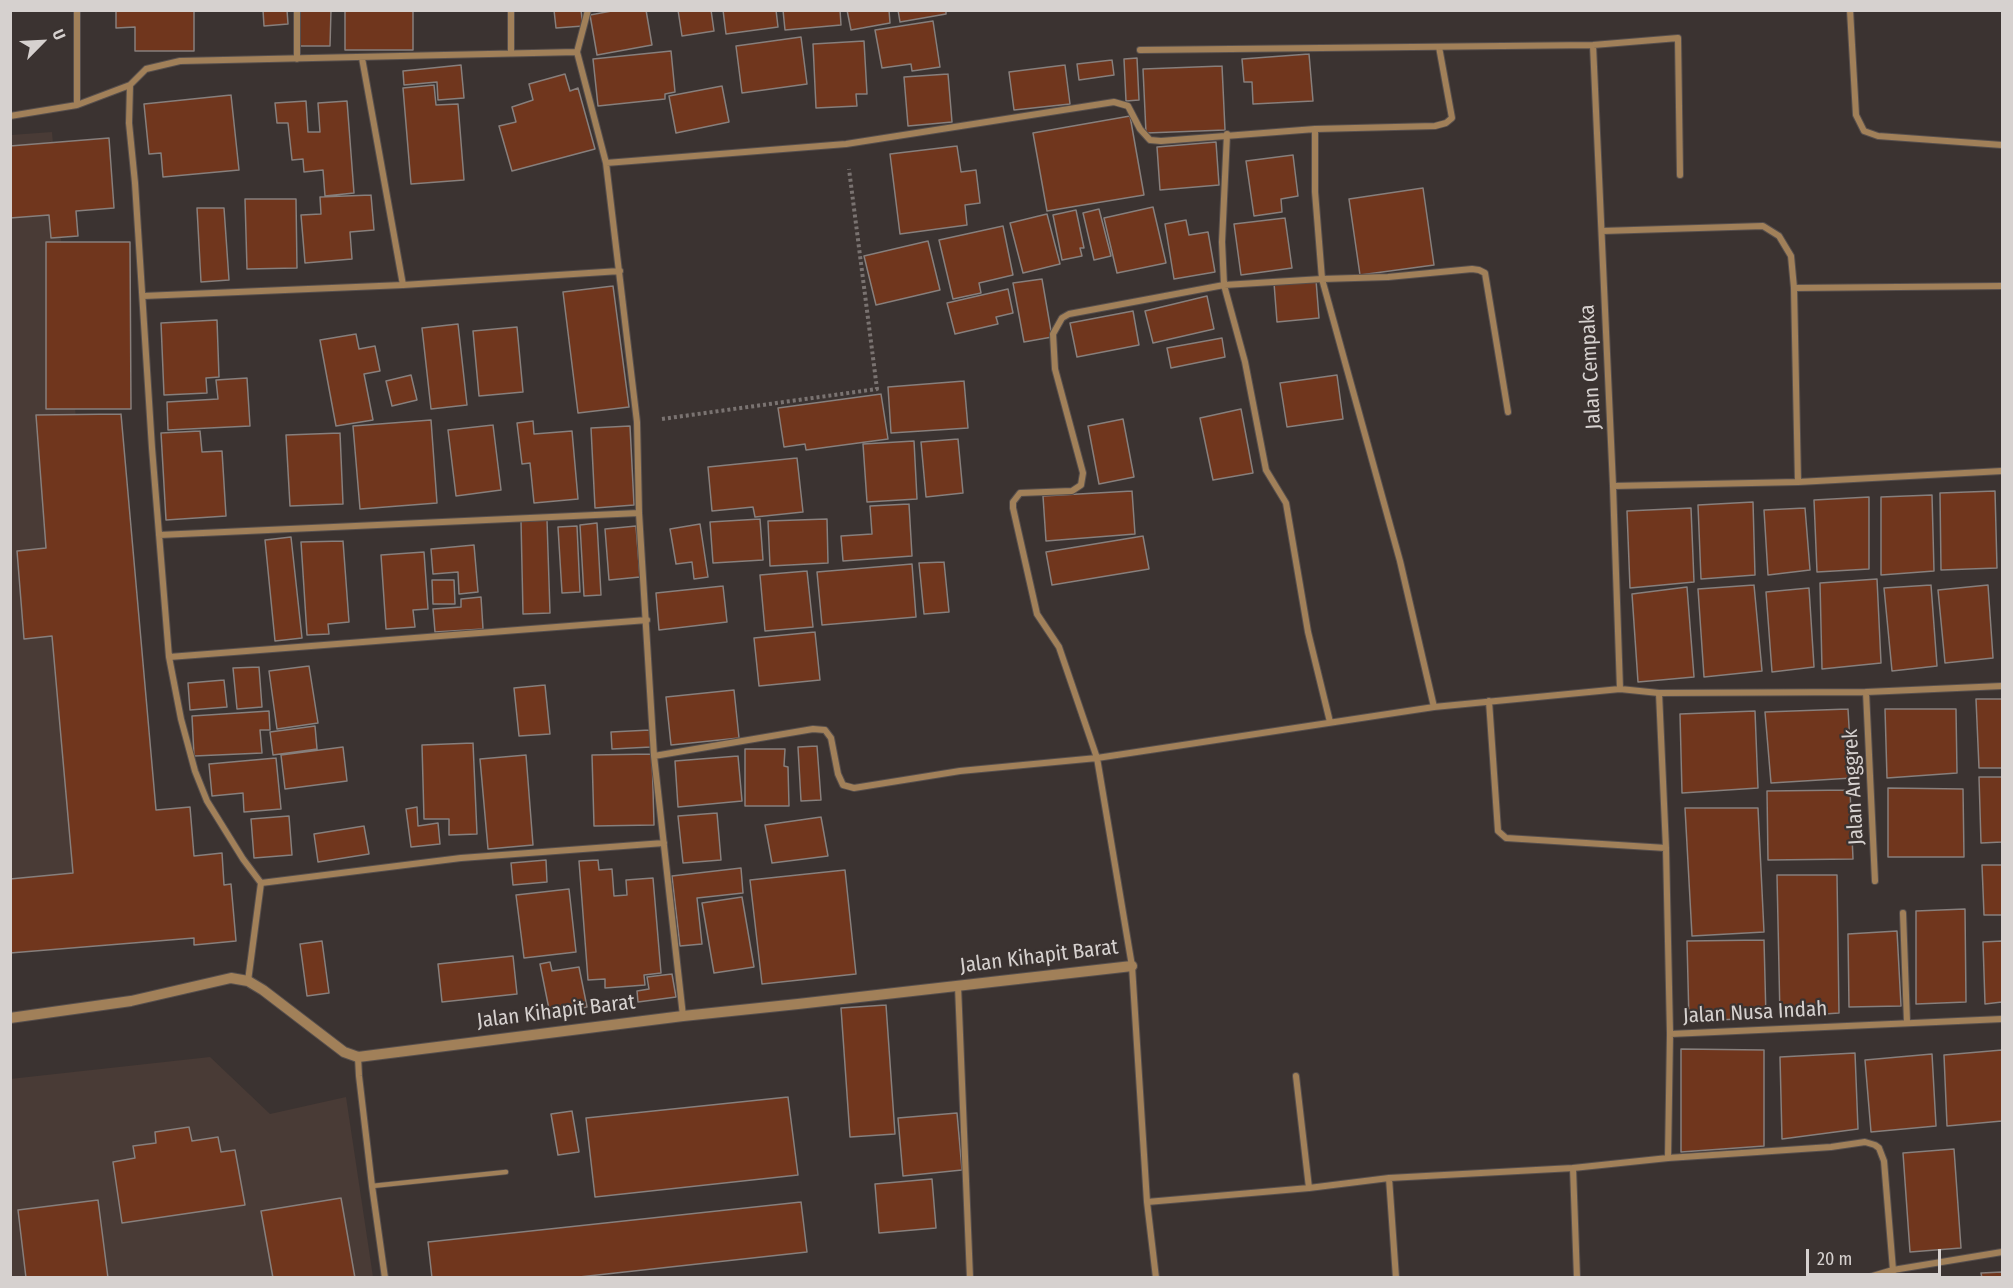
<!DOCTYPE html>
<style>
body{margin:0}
#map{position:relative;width:2013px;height:1288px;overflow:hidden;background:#3b3331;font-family:"Fira Sans Condensed",sans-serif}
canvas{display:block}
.frame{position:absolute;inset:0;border:12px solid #d6d1cf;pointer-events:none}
.north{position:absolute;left:12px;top:12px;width:60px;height:60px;-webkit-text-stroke:4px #3b3331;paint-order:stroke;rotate:66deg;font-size:16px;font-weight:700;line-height:24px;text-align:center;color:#d6d1cf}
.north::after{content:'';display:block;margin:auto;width:21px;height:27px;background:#d6d1cf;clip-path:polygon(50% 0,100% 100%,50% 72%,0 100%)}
.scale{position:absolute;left:1806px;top:1249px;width:135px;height:27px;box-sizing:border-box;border:3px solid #d6d1cf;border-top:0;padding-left:8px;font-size:18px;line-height:21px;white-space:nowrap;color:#d6d1cf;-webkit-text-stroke:4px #3b3331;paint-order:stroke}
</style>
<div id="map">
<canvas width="2013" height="1288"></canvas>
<div class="frame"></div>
<div class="north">U</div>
<div class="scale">20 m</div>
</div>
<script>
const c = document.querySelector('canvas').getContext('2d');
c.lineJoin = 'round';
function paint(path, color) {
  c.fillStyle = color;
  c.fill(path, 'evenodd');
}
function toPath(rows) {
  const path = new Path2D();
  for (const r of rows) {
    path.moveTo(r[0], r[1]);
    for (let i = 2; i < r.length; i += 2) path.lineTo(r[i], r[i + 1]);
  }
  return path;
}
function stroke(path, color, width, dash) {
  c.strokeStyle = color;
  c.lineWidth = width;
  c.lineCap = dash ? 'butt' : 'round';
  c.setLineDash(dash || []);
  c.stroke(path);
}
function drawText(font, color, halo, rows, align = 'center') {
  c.font = font + ' "Fira Sans Condensed",sans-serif';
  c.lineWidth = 4.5;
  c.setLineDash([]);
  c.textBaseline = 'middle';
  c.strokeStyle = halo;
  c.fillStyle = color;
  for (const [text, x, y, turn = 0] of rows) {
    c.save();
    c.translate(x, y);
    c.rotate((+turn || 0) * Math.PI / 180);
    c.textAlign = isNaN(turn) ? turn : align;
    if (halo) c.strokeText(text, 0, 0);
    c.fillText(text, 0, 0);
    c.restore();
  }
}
paint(toPath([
 [52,132,89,575,157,909,11,937,11,135],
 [210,1057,270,1114,346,1097,373,1277,11,1277,10,1079]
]), '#493b36');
const building = toPath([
 [116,10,194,10,194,51,135,51,135,27,116,28,116,10],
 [263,10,287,10,288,24,264,26,263,10],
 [298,10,331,10,330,46,298,46,298,10],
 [345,10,413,10,413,50,345,50,345,10],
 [554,10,581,10,583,26,556,28,554,10],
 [617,10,646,10,652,45,597,55,590,15,617,10],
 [678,10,711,10,714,31,682,36,678,10],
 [723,10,776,10,778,27,726,34,723,10],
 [783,10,840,10,841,25,785,30,783,10],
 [847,10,889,10,890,23,851,30,847,10],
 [898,10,946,10,946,14,900,22,898,10],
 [933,21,940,67,912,71,911,64,882,68,875,30,933,21],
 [801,37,807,84,742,93,736,46,801,37],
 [864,41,867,94,856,94,857,106,816,108,813,44,864,41],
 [671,51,675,92,665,94,665,99,598,106,593,59,671,51],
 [1309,54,1313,101,1253,104,1252,82,1244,82,1242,59,1309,54],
 [1137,58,1139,100,1126,101,1124,59,1137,58],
 [1112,60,1114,75,1079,80,1077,64,1112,60],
 [461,65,464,98,438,100,437,82,404,85,403,71,461,65],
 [1065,65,1070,104,1014,110,1009,72,1065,65],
 [1222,66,1225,130,1146,133,1143,69,1222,66],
 [565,74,570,91,578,88,595,149,512,171,499,126,516,122,512,107,533,100,529,84,565,74],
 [948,74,952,122,908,126,904,77,948,74],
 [434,85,436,105,458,104,464,180,411,184,403,88,434,85],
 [722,86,729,122,676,133,669,96,722,86],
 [231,95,239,170,163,177,161,153,149,154,144,104,231,95],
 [306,101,308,132,320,132,318,103,347,101,354,193,325,196,323,170,304,172,303,159,292,160,288,123,277,123,275,103,306,101],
 [1130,116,1144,195,1047,211,1033,133,1130,116],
 [109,138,114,208,76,211,78,236,51,238,49,215,10,218,10,146,109,138],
 [1216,142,1219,185,1160,190,1157,147,1216,142],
 [957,146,961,172,976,170,980,203,965,205,967,225,900,234,890,154,957,146],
 [1293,155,1298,196,1281,199,1282,212,1254,216,1246,161,1293,155],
 [1423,188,1434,265,1360,275,1349,199,1423,188],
 [371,195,374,230,350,232,352,259,305,263,301,215,321,214,320,197,371,195],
 [245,199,296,199,297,268,247,269,245,199],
 [1153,207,1166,263,1117,273,1104,218,1153,207],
 [197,208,224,208,229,280,201,282,197,208],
 [1099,209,1111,256,1094,260,1083,213,1099,209],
 [1076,210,1084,248,1080,248,1082,256,1062,260,1053,215,1076,210],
 [1047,214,1060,264,1023,273,1010,223,1047,214],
 [1285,218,1292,268,1241,275,1234,224,1285,218],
 [1186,220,1189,235,1208,232,1215,272,1174,279,1165,224,1186,220],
 [1003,226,1013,275,979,283,981,293,953,299,939,240,1003,226],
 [928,241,940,290,876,305,864,256,928,241],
 [46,242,130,242,131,409,46,409,46,242],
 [1042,279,1052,337,1024,342,1013,283,1042,279],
 [1316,280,1319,318,1277,322,1274,283,1316,280],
 [613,286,629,407,578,413,563,292,613,286],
 [1008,289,1013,313,996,317,998,324,955,334,947,303,1008,289],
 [1207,296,1214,329,1153,343,1145,311,1207,296],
 [1133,311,1139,345,1077,357,1070,323,1133,311],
 [217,320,219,377,206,378,207,393,164,395,161,323,217,320],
 [458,324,467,405,431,409,422,328,458,324],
 [517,327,523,392,479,396,473,331,517,327],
 [356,334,359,349,375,346,380,371,364,374,373,420,336,426,320,340,356,334],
 [1222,338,1225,357,1171,368,1167,348,1222,338],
 [411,375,417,400,392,406,386,381,411,375],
 [1337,375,1343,419,1287,427,1280,383,1337,375],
 [247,378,250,426,168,430,167,402,218,399,216,380,247,378],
 [964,381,968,428,891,433,888,387,964,381],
 [881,394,888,439,806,450,805,444,784,447,778,408,881,394],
 [1241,409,1253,473,1213,480,1200,418,1241,409],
 [121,414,156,810,190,807,194,856,222,853,224,885,231,884,236,941,194,945,194,938,10,953,10,879,73,873,52,636,24,639,17,551,46,548,36,415,121,414],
 [1123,419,1134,477,1099,484,1088,426,1123,419],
 [431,420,437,503,360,509,353,426,431,420],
 [533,421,534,434,572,431,578,499,534,503,530,463,522,464,517,423,533,421],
 [493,425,501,490,456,496,448,430,493,425],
 [630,426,634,505,595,508,591,428,630,426],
 [200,431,202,452,222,451,226,516,166,520,161,433,200,431],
 [340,433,343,504,290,506,286,435,340,433],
 [958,439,963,493,926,497,921,442,958,439],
 [914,441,917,499,867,502,863,444,914,441],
 [797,458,803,512,755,517,753,507,712,511,708,467,797,458],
 [1132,491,1135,534,1046,541,1043,496,1132,491],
 [1995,491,1997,568,1941,570,1940,493,1995,491],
 [1932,495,1934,571,1881,575,1881,497,1932,495],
 [1869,497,1869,569,1817,572,1814,500,1869,497],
 [1753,502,1755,575,1701,579,1698,505,1753,502],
 [909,504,912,556,843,561,841,536,872,534,870,506,909,504],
 [1691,508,1694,582,1630,588,1627,511,1691,508],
 [1805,508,1810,570,1768,575,1764,510,1805,508],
 [760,519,763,560,713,563,710,522,760,519],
 [827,519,828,563,770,566,768,521,827,519],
 [547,520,550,613,523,614,521,521,547,520],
 [597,523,601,595,584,596,580,525,597,523],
 [700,524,708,577,694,579,692,562,676,564,670,529,700,524],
 [577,526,580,592,562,593,558,527,577,526],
 [636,526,640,577,609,580,605,529,636,526],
 [1143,536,1149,569,1052,585,1046,552,1143,536],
 [291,537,302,638,275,641,265,540,291,537],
 [343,541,349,622,328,624,329,634,307,635,301,542,343,541],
 [474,545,478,592,459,594,458,572,433,574,431,549,474,545],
 [424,552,428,609,413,610,415,627,386,629,381,555,424,552],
 [944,562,949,612,924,614,919,563,944,562],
 [912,564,916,617,822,625,817,572,912,564],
 [807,571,813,627,765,631,760,575,807,571],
 [1877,579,1881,663,1822,669,1820,583,1877,579],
 [432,580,454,580,455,604,433,604,432,580],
 [1754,585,1762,671,1704,677,1698,589,1754,585],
 [1931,585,1937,666,1892,671,1884,588,1931,585],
 [1988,585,1993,658,1945,663,1938,590,1988,585],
 [723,586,727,622,659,630,656,593,723,586],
 [1687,587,1694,677,1638,682,1632,594,1687,587],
 [1809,588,1814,667,1772,672,1766,592,1809,588],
 [481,597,483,629,435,632,433,609,461,607,461,599,481,597],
 [815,632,820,680,759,686,754,638,815,632],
 [309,666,318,723,277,729,269,671,309,666],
 [259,667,262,707,237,709,233,668,259,667],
 [224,680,227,707,190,710,188,683,224,680],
 [545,685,550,734,519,736,514,688,545,685],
 [734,690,739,738,671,745,666,697,734,690],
 [1976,699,2002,699,2002,768,1979,768,1976,699],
 [1848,709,1852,778,1771,783,1765,712,1848,709],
 [1885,709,1956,709,1957,773,1887,778,1885,709],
 [269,711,270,730,260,730,262,753,194,756,192,716,269,711],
 [1755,711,1758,788,1682,793,1680,714,1755,711],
 [315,726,317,749,273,755,270,732,315,726],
 [650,730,651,747,612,749,611,732,650,730],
 [473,743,477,834,449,835,449,819,424,819,422,745,473,743],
 [817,746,821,800,801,801,798,747,817,746],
 [343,747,347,781,285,789,281,755,343,747],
 [745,749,785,749,784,766,788,767,789,806,745,806,745,749],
 [652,754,654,825,594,826,592,755,652,754],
 [526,755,533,845,488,849,480,759,526,755],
 [738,756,742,801,678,807,675,761,738,756],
 [276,758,281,809,244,812,243,793,212,796,209,764,276,758],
 [1979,777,2002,777,2002,842,1981,843,1979,777],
 [1888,788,1963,789,1964,857,1888,857,1888,788],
 [1850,790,1853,859,1768,860,1767,791,1850,790],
 [417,807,418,826,438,823,440,844,411,847,406,809,417,807],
 [1685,808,1758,808,1764,932,1692,936,1685,808],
 [717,813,721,860,683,863,678,816,717,813],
 [289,816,292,855,254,858,251,819,289,816],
 [821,817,828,856,772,863,765,825,821,817],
 [364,826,369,854,318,862,314,834,364,826],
 [546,860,547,882,513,885,511,863,546,860],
 [598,860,599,870,612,869,614,896,627,895,626,880,653,878,661,973,644,975,645,985,605,988,605,979,588,980,579,861,598,860],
 [1982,865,2002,865,2002,915,1984,915,1982,865],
 [741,868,743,893,697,898,702,944,680,946,672,876,741,868],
 [845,870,856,974,762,984,750,880,845,870],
 [1777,875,1837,875,1839,1013,1780,1017,1777,875],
 [569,889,576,952,524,958,516,895,569,889],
 [742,897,754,967,714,973,702,903,742,897],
 [1965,909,1966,1002,1916,1004,1916,911,1965,909],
 [1897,931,1901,1006,1849,1007,1848,934,1897,931],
 [1764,940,1766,1018,1689,1021,1687,941,1764,940],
 [322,941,329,993,307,996,300,944,322,941],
 [2002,941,2002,1002,1985,1004,1983,942,2002,941],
 [513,956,517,994,442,1002,438,964,513,956],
 [550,962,552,971,579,967,587,1007,550,1014,540,964,550,962],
 [672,974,676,997,638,1002,637,991,649,989,647,977,672,974],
 [886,1005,895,1134,850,1137,841,1008,886,1005],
 [1681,1049,1764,1050,1764,1146,1681,1152,1681,1049],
 [2002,1050,2002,1121,1947,1126,1944,1055,2002,1050],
 [1855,1053,1858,1129,1782,1139,1780,1057,1855,1053],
 [1932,1054,1936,1126,1871,1132,1865,1060,1932,1054],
 [788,1097,798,1175,595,1197,586,1118,788,1097],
 [572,1111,579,1152,558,1155,551,1114,572,1111],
 [957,1113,962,1170,903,1176,898,1118,957,1113],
 [189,1127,192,1141,218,1137,221,1152,235,1150,245,1205,122,1223,113,1162,135,1158,133,1146,156,1143,155,1132,189,1127],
 [1954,1149,1961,1248,1910,1252,1903,1153,1954,1149],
 [932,1179,936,1228,879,1233,875,1184,932,1179],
 [341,1198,355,1278,273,1278,261,1211,341,1198],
 [98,1200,108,1278,26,1278,18,1210,98,1200],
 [801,1202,807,1252,570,1278,432,1278,428,1242,801,1202],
 [2002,1272,2002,1278,1982,1278,1981,1273,2002,1272]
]);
paint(building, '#70361d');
stroke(building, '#877f7c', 1.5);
const service = toPath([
 [372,1186,506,1172]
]);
const minor = toPath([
 [588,10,577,52,606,163,637,422,639,513,654,756,683,1016],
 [1850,10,1856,115,1864,131,1878,136,2002,145],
 [1593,45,1613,486,1620,689],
 [1140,50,1593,45,1678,38,1680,175],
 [511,52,511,10],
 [362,58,403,285],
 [297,59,297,10],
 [77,105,77,10],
 [10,116,77,105,130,85],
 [1315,129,1315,192,1322,279,1400,561,1434,707],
 [1227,134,1222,242,1224,285,1245,362,1266,470,1286,503,1308,632,1330,722],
 [606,163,846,144,1114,102,1128,106,1140,129,1150,140,1161,141,1315,129,1435,126,1446,123,1452,118,1439,47],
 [1602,231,1763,226,1779,236,1791,256,1794,288,1798,482],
 [1794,288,2002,286],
 [143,296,403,285,620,271],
 [1613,486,1798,482,2002,471],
 [159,535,639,513],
 [169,657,647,620],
 [1866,692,1875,881],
 [1659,693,1666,848,1670,1034,1668,1158],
 [1489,701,1498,831,1506,838,1666,848],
 [654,756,813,729,825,730,831,738,838,774,843,785,854,788,960,771,1097,758,1434,707,1620,689,1659,693,1866,692,2002,686],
 [261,883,461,858,664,843],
 [1903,913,1907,1022],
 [248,981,261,883,243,859,207,801,195,771,181,719,169,657,152,448,135,183,129,123,130,85,146,69,180,61,577,52],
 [958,986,970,1278],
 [1670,1034,2002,1019],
 [358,1057,359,1076,372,1186,385,1278],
 [1296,1076,1309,1188],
 [1147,1202,1309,1188,1389,1178],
 [1156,1278,1147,1202,1132,966,1097,758,1059,647,1037,614,1013,508,1013,502,1020,493,1072,491,1081,485,1083,473,1055,369,1053,334,1062,318,1069,314,1224,285,1322,279,1388,277,1472,269,1479,270,1485,273,1508,412],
 [1396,1278,1389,1178,1573,1168],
 [1577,1278,1573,1168,1668,1158,1831,1147,1865,1142,1875,1145,1879,1148,1884,1161,1893,1270,1866,1278],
 [1894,1278,1893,1270,2002,1252]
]);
const tertiary = toPath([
 [10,1018,131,1001,231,978,248,981,263,990,344,1052,358,1057,683,1016,798,1004,1132,966]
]);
stroke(service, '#574f4d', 6);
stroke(minor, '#574f4d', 8);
stroke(tertiary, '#574f4d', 12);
stroke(toPath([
 [662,419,877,389,849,169]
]), '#7a7371', 4, [3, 3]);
stroke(service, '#a18059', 4.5);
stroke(minor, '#a18059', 6);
stroke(tertiary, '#a18059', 10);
drawText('21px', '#d6d1cf', '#3b3331', [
 ["Jalan Cempaka",1591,367,-93],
 ["Jalan Anggrek",1854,787,-93],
 ["Jalan Kihapit Barat",1039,957,-7],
 ["Jalan Kihapit Barat",556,1012,-7],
 ["Jalan Nusa Indah",1755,1013,-3]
]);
</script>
